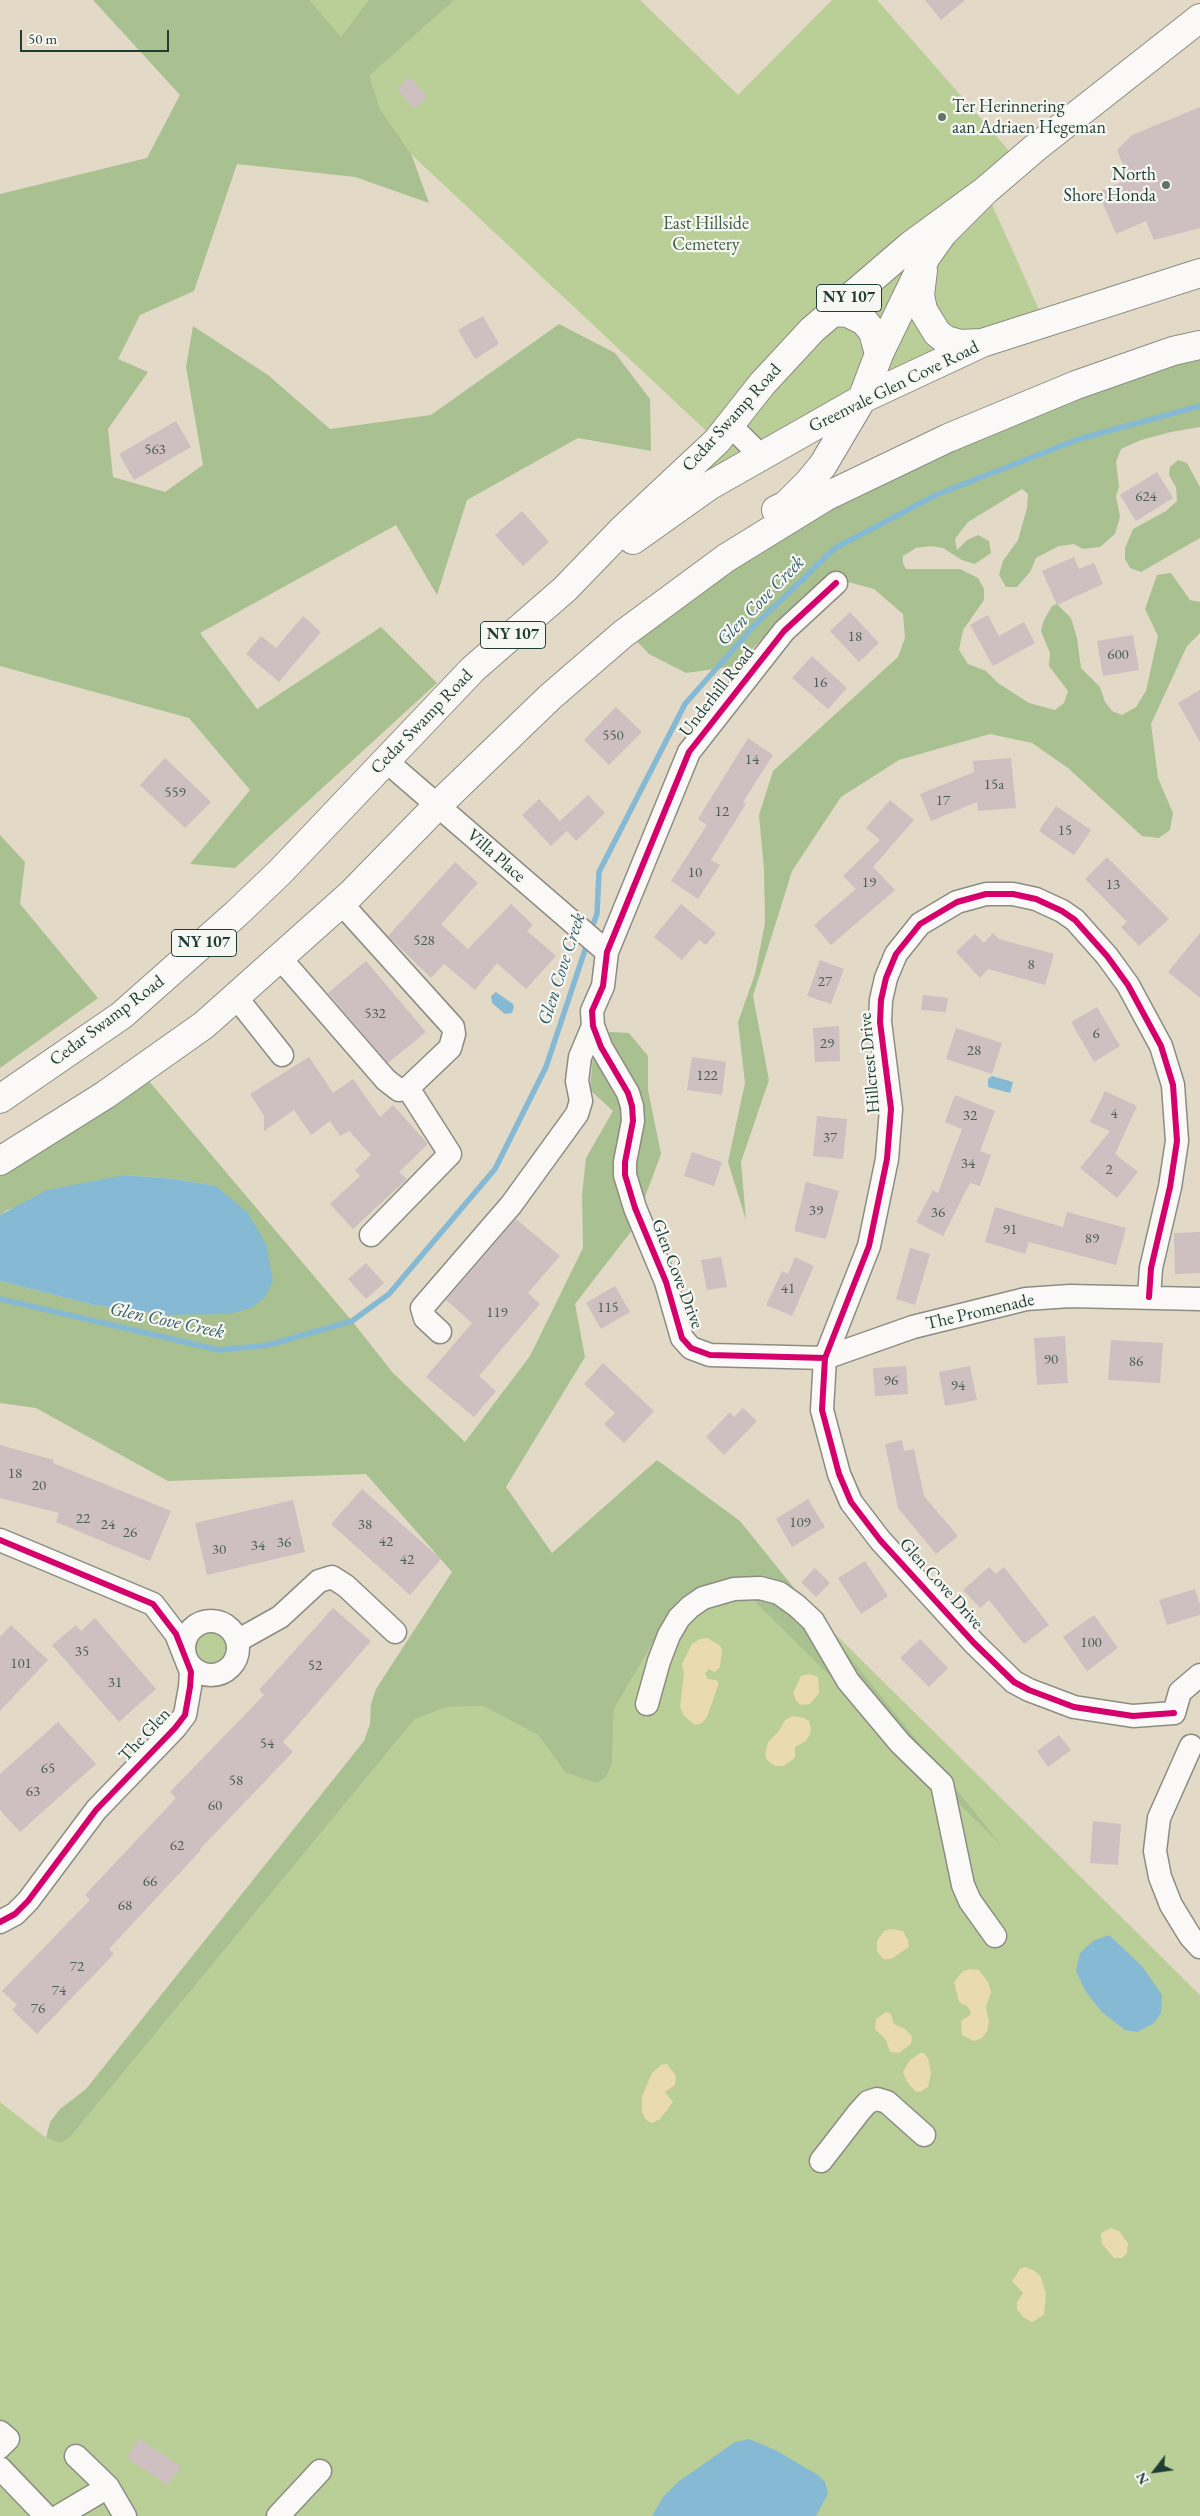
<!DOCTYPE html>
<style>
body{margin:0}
#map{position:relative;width:1200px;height:2516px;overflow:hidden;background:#e2dac7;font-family:"EB Garamond",serif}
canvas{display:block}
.north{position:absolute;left:1130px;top:2446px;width:50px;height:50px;-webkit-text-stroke:4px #f6f6f2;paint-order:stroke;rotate:240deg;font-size:14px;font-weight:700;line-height:20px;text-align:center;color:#1f3d34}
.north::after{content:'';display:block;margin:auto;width:18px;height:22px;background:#1f3d34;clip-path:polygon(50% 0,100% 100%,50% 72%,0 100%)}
.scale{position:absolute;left:20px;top:30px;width:149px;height:22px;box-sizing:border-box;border:2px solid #1f3d34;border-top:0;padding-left:6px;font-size:15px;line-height:18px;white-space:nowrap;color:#1f3d34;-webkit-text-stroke:4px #f6f6f2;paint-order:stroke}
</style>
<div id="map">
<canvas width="1200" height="2516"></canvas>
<div class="north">N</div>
<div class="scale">50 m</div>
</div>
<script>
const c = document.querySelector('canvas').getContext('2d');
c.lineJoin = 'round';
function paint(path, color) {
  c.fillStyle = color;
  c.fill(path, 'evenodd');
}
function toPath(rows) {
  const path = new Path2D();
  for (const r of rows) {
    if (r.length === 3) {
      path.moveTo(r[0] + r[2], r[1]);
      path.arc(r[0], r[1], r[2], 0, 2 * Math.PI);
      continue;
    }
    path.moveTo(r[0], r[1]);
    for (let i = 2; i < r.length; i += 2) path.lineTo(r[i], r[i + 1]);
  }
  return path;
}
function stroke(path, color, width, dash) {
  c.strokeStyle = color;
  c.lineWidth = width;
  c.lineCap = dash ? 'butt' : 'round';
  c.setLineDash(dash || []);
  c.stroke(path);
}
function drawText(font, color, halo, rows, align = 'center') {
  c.font = font + ' "EB Garamond",serif';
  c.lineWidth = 4.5;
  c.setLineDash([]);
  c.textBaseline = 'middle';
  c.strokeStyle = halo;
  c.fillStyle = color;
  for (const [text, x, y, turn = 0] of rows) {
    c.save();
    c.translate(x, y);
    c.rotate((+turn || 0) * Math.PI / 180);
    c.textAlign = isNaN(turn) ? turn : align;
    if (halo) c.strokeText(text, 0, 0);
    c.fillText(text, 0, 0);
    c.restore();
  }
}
paint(toPath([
 [234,0,640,0,738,95,832,0,877,0,1019,162,986,191,1045,323,980,341,855,400,706,486,629,534,680,484,723,438,765,384,815,329,915,244,959,211,911,245,812,330,762,384,717,441,334,82],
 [729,1529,1200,1995,1200,2516,0,2516,0,2102,46,2138,71,2136,415,1719,447,1707,483,1706,538,1735,565,1772,612,1763,614,1709,652,1644],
 [211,1647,17]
]), '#bace98');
paint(toPath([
 [93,0,309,0,341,37,369,0,454,0,369,76,380,109,412,156,429,203,355,177,237,164,194,291,140,315,118,359,148,372,108,429,113,477,165,492,203,465,186,367,193,326,268,375,330,429,431,415,559,324,615,353,650,399,651,451,578,438,467,500,437,595,396,525,200,633,257,709,381,627,437,683,235,868,190,864,250,790,189,718,0,666,0,194,147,158,180,95],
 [1200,345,1200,427,1171,432,1141,440,1121,449,1116,462,1119,487,1116,496,1120,517,1115,534,1100,547,1083,549,1074,544,1059,546,1036,558,1030,572,1017,587,1006,587,999,575,1003,561,1018,540,1027,508,1028,494,1022,489,968,522,955,539,957,550,967,540,978,535,989,541,991,553,975,564,962,560,943,548,931,546,916,548,903,556,903,563,906,569,960,569,978,578,984,589,984,600,963,630,959,650,968,664,986,671,998,683,1029,703,1055,710,1064,703,1068,691,1049,666,1050,653,1041,631,1044,620,1052,606,1057,604,1071,618,1077,638,1081,668,1100,687,1105,702,1112,711,1122,715,1136,707,1146,691,1158,636,1145,609,1157,575,1171,573,1190,600,1200,602,1200,633,1187,646,1151,724,1158,778,1173,813,1170,830,1159,838,1142,836,1068,768,1032,743,990,734,899,760,841,797,792,871,753,996,769,1080,741,1162,746,1220,728,1162,745,1083,738,1022,755,974,765,923,764,869,759,815,773,771,898,657,905,638,903,614,874,589,841,580,803,596,736,666,686,673,649,654,624,628,802,510],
 [1178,460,1187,463,1200,487,1200,538,1141,572,1130,568,1125,559,1125,548,1133,529,1166,511,1177,501,1176,487,1169,475,1170,467],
 [0,835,25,862,20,904,98,998,0,1068],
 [610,1032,629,1033,648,1056,648,1090,661,1154,633,1229,575,1304,585,1357,506,1487,552,1553,657,1460,740,1521,1001,1845,731,1578,652,1644,614,1709,612,1763,606,1777,596,1783,565,1772,538,1735,483,1706,447,1707,415,1719,71,2136,61,2143,46,2138,50,2122,60,2109,86,2089,364,1741,370,1724,371,1704,376,1689,452,1572,366,1474,168,1481,36,1408,0,1403,0,1281,94,1305,166,1315,216,1186,175,1179,125,1175,7,1210,0,1215,0,1161,143,1074,352,1321,393,1373,465,1442,530,1356,583,1248,582,1195,586,1158,613,1111,590,1090,594,1044]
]), '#a9c090');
paint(toPath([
 [707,1638,718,1644,722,1649,720,1667,715,1672,709,1669,705,1673,708,1679,716,1680,719,1683,707,1717,702,1723,695,1725,684,1716,680,1707,684,1673,682,1664,692,1644,700,1639],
 [809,1674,818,1677,819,1693,810,1704,801,1705,796,1701,793,1693,801,1676],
 [793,1716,804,1718,809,1721,811,1729,810,1734,806,1741,795,1747,795,1757,791,1761,783,1766,775,1766,767,1760,765,1754,768,1742,779,1731,785,1720],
 [891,1929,903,1931,908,1940,909,1947,891,1959,883,1959,877,1951,877,1941,884,1931],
 [970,1969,979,1970,988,1982,991,1992,986,2007,989,2022,987,2031,982,2038,974,2041,962,2035,961,2021,970,2015,971,2012,967,2006,959,2002,954,1982,963,1971],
 [886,2012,891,2014,894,2024,905,2029,912,2036,911,2044,899,2053,890,2052,886,2040,875,2029,876,2019],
 [920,2053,924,2053,928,2058,931,2073,928,2087,920,2092,915,2091,907,2082,903,2072,909,2061],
 [667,2064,676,2076,675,2085,665,2092,673,2102,660,2119,652,2123,646,2120,642,2112,642,2096,652,2073,661,2065],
 [1111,2228,1119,2231,1128,2243,1127,2253,1122,2258,1114,2258,1102,2244,1101,2233],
 [1025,2267,1035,2271,1041,2277,1046,2294,1044,2315,1032,2322,1023,2317,1017,2309,1017,2302,1023,2293,1012,2281,1020,2269]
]), '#e9dab0');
paint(toPath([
 [496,992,513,1004,514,1007,512,1013,505,1014,492,1003,491,996],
 [992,1076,1013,1082,1010,1093,988,1087,988,1079],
 [125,1175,175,1179,216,1186,247,1212,266,1244,273,1281,265,1297,251,1308,229,1314,166,1315,94,1305,0,1281,0,1215,47,1190],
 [1109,1935,1142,1966,1162,1995,1161,2013,1154,2023,1137,2032,1125,2030,1102,2012,1086,1992,1076,1971,1080,1953,1093,1941],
 [749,2439,775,2450,818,2475,825,2482,828,2494,816,2516,652,2516,663,2497,678,2482,735,2442]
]), '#86b9d3');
stroke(toPath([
 [591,930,597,914,599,872,685,704,753,627,835,548,938,494,1079,439,1200,406],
 [0,1299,219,1350,268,1345,352,1321,389,1294,495,1169,546,1067,588,941]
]), '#86b9d3', 5.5);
paint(toPath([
 [925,0,965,0,941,20],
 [410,77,427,97,414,109,397,89],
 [1200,107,1200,228,1154,240,1146,221,1116,234,1098,192,1129,179,1117,150,1132,135],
 [483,316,499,344,475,359,458,330],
 [176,421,191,447,134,480,119,454],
 [1157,472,1173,498,1136,521,1120,495],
 [522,511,549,542,523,566,495,535],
 [1074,557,1079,569,1094,563,1103,584,1057,605,1042,571],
 [850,612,879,643,859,662,830,631],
 [988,615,999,636,1024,622,1035,643,993,666,970,625],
 [303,616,321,632,279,682,246,654,261,636,276,648],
 [1133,635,1139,670,1103,676,1097,641],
 [812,656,847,688,828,709,792,678],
 [1200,690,1200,742,1178,703],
 [616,707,642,732,609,765,584,740],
 [748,738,773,755,743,802,746,804,711,860,720,865,698,899,671,881,707,825,698,819],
 [165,758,211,802,185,828,140,785],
 [1011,758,1016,808,978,811,977,802,931,821,920,794,974,772,973,761],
 [588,795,605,813,576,841,567,831,551,846,522,815,539,799,560,821],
 [890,800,914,820,873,867,895,890,831,945,814,925,856,889,843,876,880,840,866,828],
 [1056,806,1091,830,1074,855,1039,831],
 [1107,857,1169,919,1139,946,1121,927,1127,922,1085,879],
 [455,862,478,883,441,924,468,949,511,904,533,925,527,931,556,956,526,989,497,963,475,990,444,964,431,978,388,936],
 [681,904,716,933,706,945,699,940,682,960,654,937],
 [993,933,999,939,1054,954,1045,985,988,969,980,978,956,952,975,934,984,943],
 [1200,933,1200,998,1168,972],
 [820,960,844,969,831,1004,807,996],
 [366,961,426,1032,388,1063,328,993],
 [923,995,948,998,946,1012,921,1010],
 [1097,1007,1120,1046,1094,1062,1071,1022],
 [839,1026,840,1061,815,1062,813,1028],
 [956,1028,1002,1043,992,1074,946,1059],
 [309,1057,333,1093,353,1079,380,1117,393,1105,428,1144,399,1172,407,1179,353,1229,330,1204,360,1176,355,1170,371,1155,349,1131,340,1136,330,1121,311,1135,294,1110,264,1131,264,1116,250,1094],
 [692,1057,726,1062,722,1095,687,1090],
 [1105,1091,1137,1106,1115,1154,1138,1172,1117,1198,1080,1168,1110,1131,1090,1122],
 [955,1095,995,1111,980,1151,991,1155,980,1186,970,1183,943,1236,916,1222,933,1190,938,1193,962,1129,945,1122],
 [817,1116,847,1119,843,1159,813,1156],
 [692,1152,722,1162,714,1186,684,1176],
 [806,1182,839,1191,826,1239,794,1231],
 [995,1207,1063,1227,1067,1212,1126,1228,1116,1265,1029,1242,1025,1254,985,1242],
 [516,1219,560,1256,528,1293,540,1304,479,1376,496,1391,474,1417,426,1377,472,1323,446,1300],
 [1200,1232,1200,1273,1175,1274,1174,1233],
 [910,1248,930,1254,915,1305,896,1299],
 [721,1257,727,1287,707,1290,701,1260],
 [795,1257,814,1266,792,1316,766,1305,782,1271,788,1274],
 [366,1263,384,1283,366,1299,348,1279],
 [615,1286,630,1312,601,1329,586,1303],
 [1065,1336,1068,1383,1037,1385,1034,1338],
 [1111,1340,1163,1343,1160,1383,1108,1380],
 [603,1363,654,1411,624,1443,604,1424,615,1413,584,1384],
 [906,1366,908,1394,875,1396,873,1368],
 [970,1366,977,1400,945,1406,939,1372],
 [743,1408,757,1421,724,1455,706,1437,730,1412,734,1417],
 [902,1440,904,1451,914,1449,924,1496,958,1536,936,1554,898,1508,885,1444],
 [0,1445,54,1460,53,1463,171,1511,150,1561,56,1522,59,1513,0,1498],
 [362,1489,441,1559,410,1595,331,1524],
 [808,1499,825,1527,792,1547,776,1519],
 [293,1500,305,1552,207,1575,195,1523],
 [865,1561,888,1596,861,1614,838,1578],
 [989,1567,996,1574,1004,1567,1049,1625,1024,1644,989,1600,980,1608,963,1590],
 [815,1568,830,1583,816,1597,801,1582],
 [1195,1589,1200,1605,1200,1615,1167,1625,1159,1600],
 [333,1608,371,1641,283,1742,293,1752,200,1849,201,1850,109,1949,114,1954,37,2034,12,2010,17,2005,2,1991,90,1900,85,1895,176,1798,170,1792,264,1695,259,1690],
 [1094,1615,1118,1648,1087,1671,1063,1637],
 [95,1618,156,1689,119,1722,52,1645,76,1625,81,1631],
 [11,1625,48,1660,0,1711,0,1637],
 [920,1639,948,1668,929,1687,900,1658],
 [58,1722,96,1764,20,1832,0,1810,0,1774],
 [1059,1735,1071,1750,1048,1767,1037,1751],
 [1093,1821,1121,1824,1118,1865,1090,1863],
 [139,2439,181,2466,168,2485,127,2458]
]), '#cebfc1');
const minor = toPath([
 [730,425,761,456],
 [836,583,784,631,689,752,607,952,603,986,592,1011,593,1026,601,1047,628,1093,632,1106,633,1121,625,1162,625,1175,635,1208,666,1282,682,1338,691,1348,710,1355,825,1358,822,1410,839,1474,851,1502,880,1540,974,1643,1014,1682,1029,1690,1074,1707,1133,1716,1174,1713],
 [385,760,607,952],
 [280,958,386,1080,399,1090,408,1088,450,1048,454,1034,453,1027,341,903],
 [236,997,282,1055],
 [371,1235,450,1154,408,1088],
 [440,1332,425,1318,422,1308,511,1205,577,1114,581,1101,577,1081,580,1057,593,1026],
 [825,1358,869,1246,887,1159,891,1109,880,1022,881,1000,886,978,896,954,920,924,957,902,986,894,1013,894,1036,899,1062,911,1075,920,1107,956,1128,985,1161,1046,1173,1085,1177,1141,1170,1187,1151,1268,1149,1297],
 [825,1358,913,1327,1026,1299,1070,1296,1200,1299],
 [0,1540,153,1604,176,1634,191,1672,190,1687,185,1715,175,1728,96,1810,28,1901,15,1914,0,1922],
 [211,1648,27],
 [237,1641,280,1617,319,1581,332,1577,346,1586,395,1632],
 [647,1704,659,1661,669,1635,679,1618,690,1607,703,1598,734,1589,760,1588,779,1593,797,1606,813,1621,848,1681,900,1743,942,1784,963,1885,970,1901,995,1936],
 [1174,1713,1180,1692,1200,1675],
 [1191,1746,1159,1818,1155,1851,1160,1877,1171,1905,1190,1936,1200,1947],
 [821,2161,859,2112,868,2102,877,2099,887,2102,924,2135],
 [0,2432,8,2439,0,2447],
 [76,2456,108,2487],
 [0,2468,46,2516],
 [59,2516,108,2487,125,2516],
 [278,2516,320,2471]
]);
const major = toPath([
 [923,270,920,295,923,310,937,333,946,340,960,344,981,343],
 [832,312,848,313,864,321,873,332,879,354],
 [776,510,786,505,809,482,823,465,862,399,879,354,926,257,943,233,986,190,1035,148,1200,18],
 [633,540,709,486,862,399,982,343,1200,273],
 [0,1099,122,1015,236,914,280,872,473,669,565,589,623,529,717,441,762,384,812,330,911,245,986,190],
 [0,1161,105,1095,204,1025,351,894,437,806,550,697,623,634,726,558,825,497,948,438,1076,385,1173,351,1200,345]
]);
stroke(minor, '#8c8d82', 25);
stroke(major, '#8c8d82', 30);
stroke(minor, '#fbf9f7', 22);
stroke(major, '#fbf9f7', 28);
stroke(toPath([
 [836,583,784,631,689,752,607,952,603,986,592,1011,593,1026,601,1047,628,1093,632,1106,633,1121,625,1162,625,1175,635,1208,666,1282,682,1338,691,1348,710,1355,825,1358,822,1410,839,1474,851,1502,880,1540,974,1643,1014,1682,1029,1690,1074,1707,1133,1716,1174,1713],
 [825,1358,869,1246,887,1159,891,1109,880,1022,881,1000,886,978,896,954,920,924,957,902,986,894,1013,894,1036,899,1062,911,1075,920,1107,956,1128,985,1161,1046,1173,1085,1177,1141,1170,1187,1151,1268,1149,1297],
 [0,1540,153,1604,176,1634,191,1672,190,1687,185,1715,175,1728,96,1810,28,1901,15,1914,0,1922]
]), '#d6006c', 6);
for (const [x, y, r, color] of [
 [942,117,5,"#637467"],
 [1166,185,5,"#637467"]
]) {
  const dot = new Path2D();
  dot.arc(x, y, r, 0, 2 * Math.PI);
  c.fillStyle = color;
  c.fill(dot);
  stroke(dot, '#f6f6f2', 2);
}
drawText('15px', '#4b5e57', null, [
 ["563",155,450],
 ["624",1146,497],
 ["18",855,637],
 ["600",1118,655],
 ["16",820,683],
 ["550",613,736],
 ["14",752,760],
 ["15a",994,785],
 ["559",175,793],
 ["17",943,801],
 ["12",722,812],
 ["15",1065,831],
 ["10",695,873],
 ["19",869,883],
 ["13",1113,885],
 ["528",424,941],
 ["8",1031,965],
 ["27",825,982],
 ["532",375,1014],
 ["6",1096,1034],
 ["29",827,1044],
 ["28",974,1051],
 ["122",707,1076],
 ["4",1114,1114],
 ["32",970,1116],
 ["37",830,1138],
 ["34",968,1164],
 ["2",1109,1170],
 ["39",816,1211],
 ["36",938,1213],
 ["91",1010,1230],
 ["89",1092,1239],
 ["41",788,1289],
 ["115",608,1308],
 ["119",497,1313],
 ["90",1051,1360],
 ["86",1136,1362],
 ["96",891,1381],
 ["94",958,1386],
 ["18",15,1474],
 ["20",39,1486],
 ["22",83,1519],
 ["109",800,1523],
 ["24",108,1525],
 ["38",365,1525],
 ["26",130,1533],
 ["42",386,1542],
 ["36",284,1543],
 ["34",258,1546],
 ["30",219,1550],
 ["42",407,1560],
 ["100",1091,1643],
 ["35",82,1652],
 ["101",21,1664],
 ["52",315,1666],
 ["31",115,1683],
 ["54",267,1744],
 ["65",48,1769],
 ["58",236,1781],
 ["63",33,1792],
 ["60",215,1806],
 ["62",177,1846],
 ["66",150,1882],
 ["68",125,1906],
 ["72",77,1967],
 ["74",59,1991],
 ["76",38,2009]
]);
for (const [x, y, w] of [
 [849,298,65],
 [513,635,65],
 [204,943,65]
]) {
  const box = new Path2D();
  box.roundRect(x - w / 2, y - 13.5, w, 27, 4);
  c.fillStyle = '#f6f6f2';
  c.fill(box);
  stroke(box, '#1f3d34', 1);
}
drawText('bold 16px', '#1f3d34', null, [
 ["NY 107",849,298],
 ["NY 107",513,635],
 ["NY 107",204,943]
]);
drawText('18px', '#1f3d34', '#f6f6f2', [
 ["Ter Herinnering",952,107],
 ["aan Adriaen Hegeman",952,128],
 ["North",1156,175,"right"],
 ["Shore Honda",1156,196,"right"]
], 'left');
drawText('18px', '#3e5f43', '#f6f6f2', [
 ["East Hillside",706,224],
 ["Cemetery",706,245]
]);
drawText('18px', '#1f3d34', '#f6f6f2', [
 ["Greenvale Glen Cove Road",894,387,-26],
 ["Cedar Swamp Road",732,418,-48],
 ["Underhill Road",717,692,-52],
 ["Cedar Swamp Road",422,722,-46],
 ["Villa Place",496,856,41],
 ["Cedar Swamp Road",107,1021,-37],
 ["Hillcrest Drive",870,1063,-95],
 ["Glen Cove Drive",677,1274,69],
 ["The Promenade",980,1312,-13],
 ["Glen Cove Drive",941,1584,48],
 ["The Glen",145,1735,-47]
]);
drawText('italic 19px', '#325e65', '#f6f6f2', [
 ["Glen Cove Creek",761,601,-46],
 ["Glen Cove Creek",562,969,-72],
 ["Glen Cove Creek",167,1321,12]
]);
</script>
